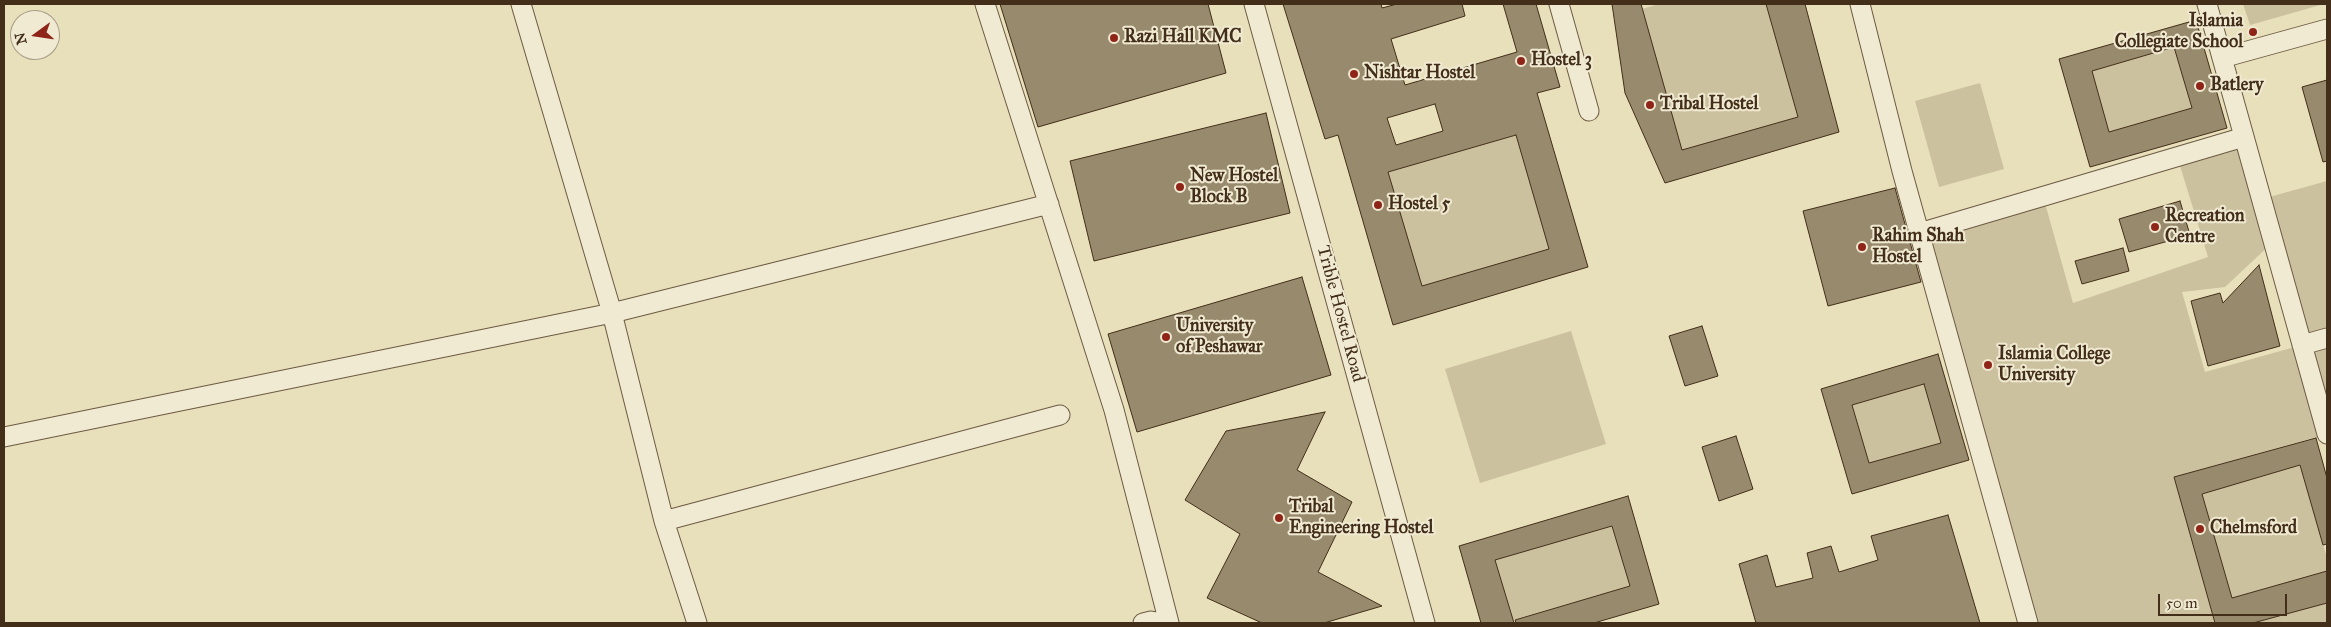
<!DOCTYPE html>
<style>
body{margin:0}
#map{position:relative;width:2331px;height:627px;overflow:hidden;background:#e8dfbb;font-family:"IM FELL Great Primer",serif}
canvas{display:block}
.frame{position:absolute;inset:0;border:5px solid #422e19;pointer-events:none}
.north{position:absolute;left:10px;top:10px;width:50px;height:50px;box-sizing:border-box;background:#f0ead3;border:1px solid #aa9f89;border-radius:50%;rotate:256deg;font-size:14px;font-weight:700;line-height:20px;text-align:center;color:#422e19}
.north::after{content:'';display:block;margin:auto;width:18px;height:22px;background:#8f2418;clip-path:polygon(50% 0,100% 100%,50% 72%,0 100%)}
.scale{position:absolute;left:2158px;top:594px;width:129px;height:22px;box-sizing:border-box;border:2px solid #422e19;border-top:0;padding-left:6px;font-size:15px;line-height:18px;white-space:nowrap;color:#422e19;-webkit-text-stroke:4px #f0ead3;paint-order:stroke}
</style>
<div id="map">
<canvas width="2331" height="627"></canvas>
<div class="frame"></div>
<div class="north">N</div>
<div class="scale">50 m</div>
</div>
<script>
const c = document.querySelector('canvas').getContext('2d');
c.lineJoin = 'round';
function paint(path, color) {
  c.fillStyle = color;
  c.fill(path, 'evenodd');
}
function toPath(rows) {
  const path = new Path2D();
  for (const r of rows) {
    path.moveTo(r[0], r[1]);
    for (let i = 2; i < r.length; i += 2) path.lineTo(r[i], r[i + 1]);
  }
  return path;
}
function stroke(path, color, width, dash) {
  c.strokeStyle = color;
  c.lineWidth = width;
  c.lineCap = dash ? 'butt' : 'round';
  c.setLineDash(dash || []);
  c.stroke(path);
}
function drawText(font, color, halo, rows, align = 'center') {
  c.font = font + ' "IM FELL Great Primer",serif';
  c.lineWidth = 4;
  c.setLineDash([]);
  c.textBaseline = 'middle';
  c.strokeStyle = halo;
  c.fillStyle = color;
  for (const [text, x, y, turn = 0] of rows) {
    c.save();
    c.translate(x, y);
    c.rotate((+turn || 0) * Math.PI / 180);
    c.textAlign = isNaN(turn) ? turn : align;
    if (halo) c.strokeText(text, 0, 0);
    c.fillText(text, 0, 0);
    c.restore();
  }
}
paint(toPath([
 [1659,4,1766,4,1798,117,1682,150,1642,9],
 [2243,4,2324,4,2250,25],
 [2174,47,2192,108,2109,132,2092,71],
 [1980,83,2004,169,1939,187,1915,101],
 [1516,135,1549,249,1422,286,1388,172],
 [2244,137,2262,199,2327,181,2327,434,2174,477,2215,623,2028,623,1919,233,2043,196,2073,303,2208,257,2177,156],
 [2273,242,2302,345,2205,372,2182,292,2225,287],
 [1571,331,1606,444,1480,483,1445,369],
 [1924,384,1941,443,1869,463,1852,405],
 [2300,465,2327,558,2327,571,2232,598,2202,494],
 [1612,526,1630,586,1513,620,1495,560],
 [2327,603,2327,623,2252,623]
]), '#ccc19f');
const building = toPath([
 [1000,4,1208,4,1226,73,1038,127,1000,4],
 [1283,4,1381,4,1382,8,1397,4,1462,4,1465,16,1391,39,1405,85,1517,52,1503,4,1536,4,1560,87,1537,93,1588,267,1393,325,1338,135,1325,139,1283,4],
 [1435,104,1443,131,1396,145,1387,118,1435,104],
 [1516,135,1549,249,1422,286,1388,172,1516,135],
 [1612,4,1641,4,1682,150,1798,117,1766,4,1805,4,1839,132,1665,183,1625,93,1612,4],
 [2196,20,2227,128,2090,167,2059,59,2196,20],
 [2174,47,2192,108,2109,132,2092,71,2174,47],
 [2327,80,2327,161,2323,162,2302,87,2327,80],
 [1266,113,1290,213,1094,261,1070,161,1266,113],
 [1895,188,1921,282,1828,306,1803,211,1895,188],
 [2180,201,2190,235,2129,252,2119,219,2180,201],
 [2123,248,2129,271,2082,284,2075,261,2123,248],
 [2259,265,2280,346,2208,366,2191,301,2220,293,2223,303,2259,265],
 [1302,277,1331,375,1137,432,1108,334,1302,277],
 [1702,326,1718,376,1685,386,1669,336,1702,326],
 [1938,354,1969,460,1852,494,1821,389,1938,354],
 [1924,384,1941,443,1869,463,1852,405,1924,384],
 [1325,412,1297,470,1352,502,1318,572,1382,606,1324,623,1262,623,1207,598,1240,534,1185,500,1226,431,1325,412],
 [1736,436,1753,489,1719,501,1702,447,1736,436],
 [2316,438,2327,478,2327,544,2323,545,2300,465,2202,494,2232,598,2327,571,2327,603,2253,623,2215,623,2174,477,2316,438],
 [1628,496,1659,604,1594,623,1516,623,1515,620,1630,586,1612,526,1495,560,1514,623,1481,623,1459,546,1628,496],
 [1948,515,1980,623,1756,623,1739,564,1767,555,1776,587,1813,578,1807,553,1831,546,1839,572,1878,560,1871,536,1948,515]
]);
paint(building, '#988a6d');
stroke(building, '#422e19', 1);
const street = toPath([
 [521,4,612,313,664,521,697,623],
 [985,4,1114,410,1169,623],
 [1254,4,1425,623],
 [1559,4,1589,111],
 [1860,4,1902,171,2028,623],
 [2207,4,2327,434],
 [2222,58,2327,29],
 [1919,233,2244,137],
 [2302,345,2327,338],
 [4,437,612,313,1049,204],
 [664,521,1060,415],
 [1143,623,1151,621,1163,623]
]);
stroke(street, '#6c5a42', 21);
stroke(street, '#f0ead3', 19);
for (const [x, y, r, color] of [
 [2253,32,5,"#8f2418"],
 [1114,38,5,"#8f2418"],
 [1521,61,5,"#8f2418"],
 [1354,74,5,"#8f2418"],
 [2200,86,5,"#8f2418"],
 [1650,105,5,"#8f2418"],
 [1180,187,5,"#8f2418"],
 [1378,205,5,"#8f2418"],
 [2155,227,5,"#8f2418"],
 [1862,247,5,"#8f2418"],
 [1166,337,5,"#8f2418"],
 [1988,365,5,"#8f2418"],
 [1279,518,5,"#8f2418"],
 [2200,529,5,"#8f2418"]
]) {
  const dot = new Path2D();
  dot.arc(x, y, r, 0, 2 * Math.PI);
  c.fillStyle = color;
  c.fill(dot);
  stroke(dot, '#f0ead3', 2);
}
drawText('bold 18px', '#422e19', '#f0ead3', [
 ["Islamia",2243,22,"right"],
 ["Collegiate School",2243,43,"right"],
 ["Razi Hall KMC",1124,38],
 ["Hostel 3",1531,61],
 ["Nishtar Hostel",1364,74],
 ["Batlery",2210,86],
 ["Tribal Hostel",1660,105],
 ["New Hostel",1190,177],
 ["Block B",1190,198],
 ["Hostel 5",1388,205],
 ["Recreation",2165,217],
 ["Centre",2165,238],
 ["Rahim Shah",1872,237],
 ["Hostel",1872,258],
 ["University",1176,327],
 ["of Peshawar",1176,348],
 ["Islamia College",1998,355],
 ["University",1998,376],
 ["Tribal",1289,508],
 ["Engineering Hostel",1289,529],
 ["Chelmsford",2210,529]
], 'left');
drawText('18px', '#422e19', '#f0ead3', [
 ["Trible Hostel Road",1340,314,75]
]);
</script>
